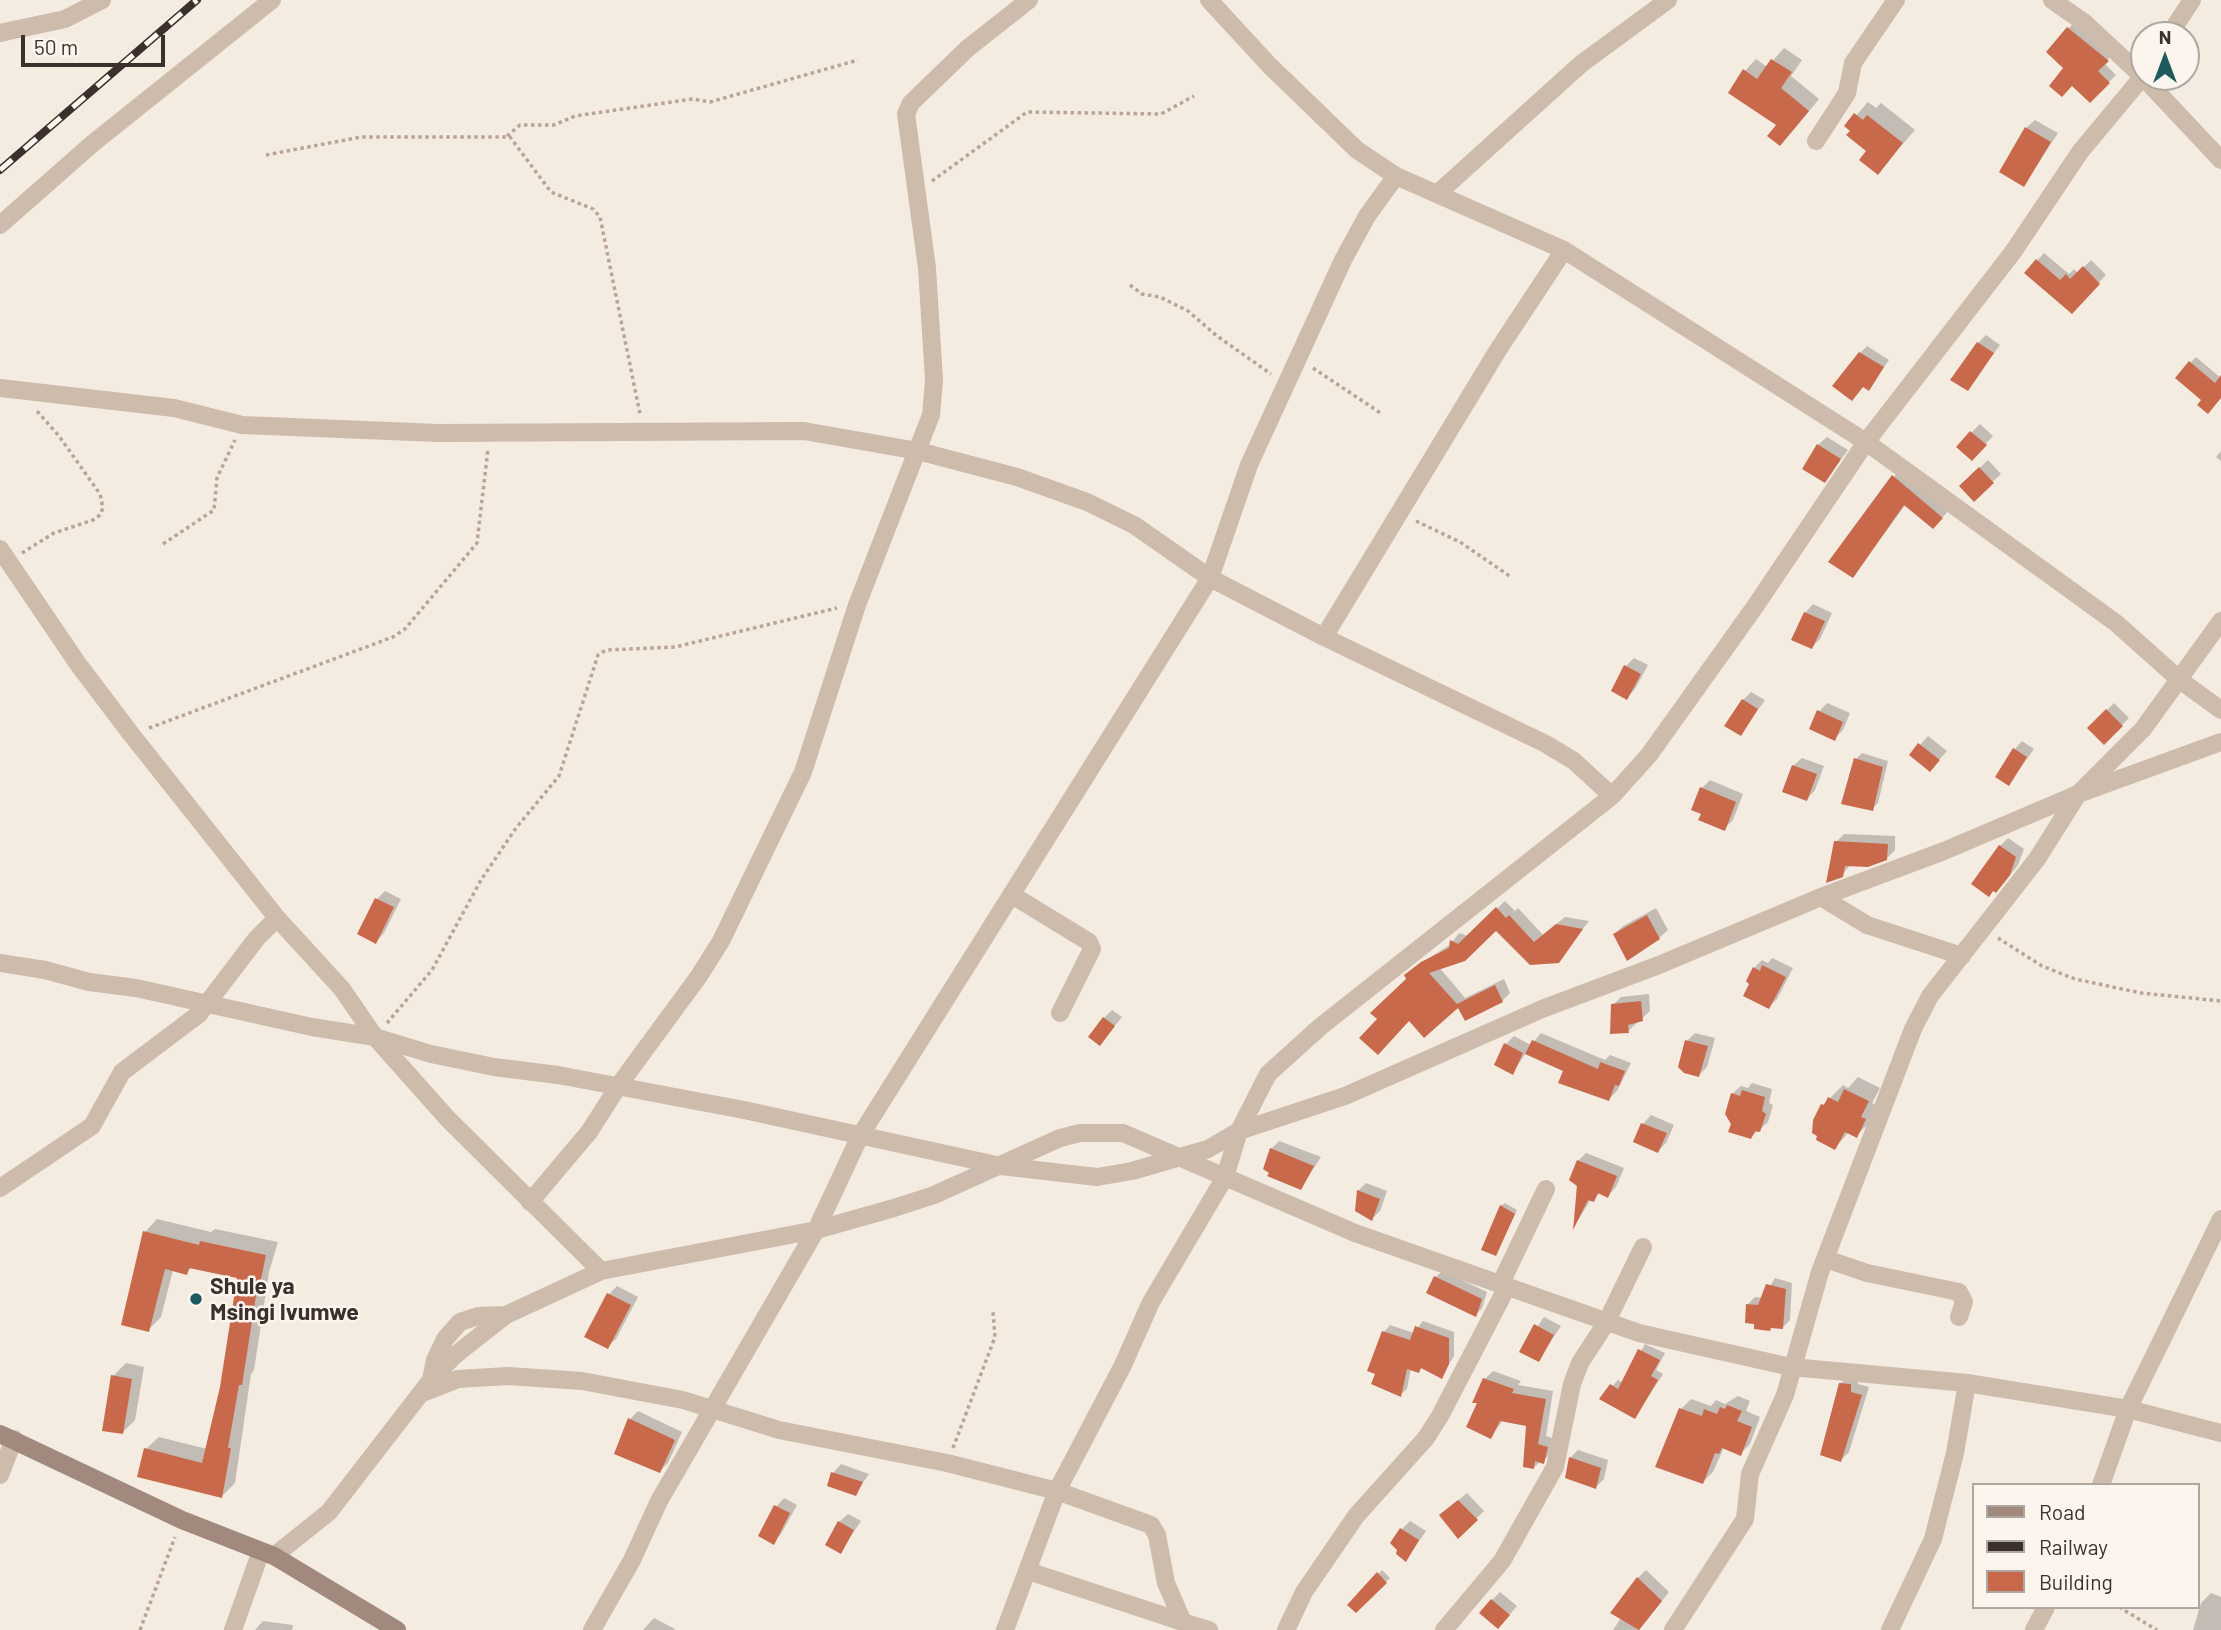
<!DOCTYPE html>
<style>
body{margin:0}
#map{position:relative;width:2221px;height:1630px;overflow:hidden;background:#f4ebe1;font-family:Barlow,sans-serif}
canvas{display:block}
.legend{position:absolute;left:1972px;top:1483px;width:228px;height:126px;box-sizing:border-box;background:#fbf5ee;border:2px solid #aea6a0;margin:0;padding:9px 12px;list-style:none;font-size:21px;color:#3b302b}
.legend li{display:flex;align-items:center;gap:14px;height:35px}
.legend b{width:35px;border:2px solid #aea6a0}
.north{position:absolute;left:2130px;top:21px;width:70px;height:70px;box-sizing:border-box;background:#fbf5ee;border:2px solid #aea6a0;border-radius:50%;rotate:0deg;font-size:19px;font-weight:700;line-height:28px;text-align:center;color:#3b302b}
.north::after{content:'';display:block;margin:auto;width:24px;height:32px;background:#1f5a5e;clip-path:polygon(50% 0,100% 100%,50% 72%,0 100%)}
.scale{position:absolute;left:21px;top:35px;width:144px;height:32px;box-sizing:border-box;border:4px solid #3b302b;border-top:0;padding-left:9px;font-size:21px;line-height:24px;white-space:nowrap;color:#3b302b;-webkit-text-stroke:5px #fbf5ee;paint-order:stroke}
</style>
<div id="map">
<canvas width="2221" height="1630"></canvas>
<ul class="legend">
<li><b style="height:9px;background:#a18a7d"></b>Road</li>
<li><b style="height:9px;background:#3b302b"></b>Railway</li>
<li><b style="height:19px;background:#c8694b"></b>Building</li>
</ul>
<div class="north">N</div>
<div class="scale">50 m</div>
</div>
<script>
const c = document.querySelector('canvas').getContext('2d');
c.lineJoin = 'round';
function paint(path, color) {
  c.fillStyle = color;
  c.fill(path, 'evenodd');
}
function toPath(rows) {
  const path = new Path2D();
  for (const r of rows) {
    path.moveTo(r[0], r[1]);
    for (let i = 2; i < r.length; i += 2) path.lineTo(r[i], r[i + 1]);
  }
  return path;
}
function stroke(path, color, width, dash) {
  c.strokeStyle = color;
  c.lineWidth = width;
  c.lineCap = dash ? 'butt' : 'round';
  c.setLineDash(dash || []);
  c.stroke(path);
}
function drawText(font, color, halo, rows, align = 'center') {
  c.font = font + ' Barlow,sans-serif';
  c.lineWidth = 5;
  c.setLineDash([]);
  c.textBaseline = 'middle';
  c.strokeStyle = halo;
  c.fillStyle = color;
  for (const [text, x, y, turn = 0] of rows) {
    c.save();
    c.translate(x, y);
    c.rotate((+turn || 0) * Math.PI / 180);
    c.textAlign = isNaN(turn) ? turn : align;
    if (halo) c.strokeText(text, 0, 0);
    c.fillText(text, 0, 0);
    c.restore();
  }
}
paint(toPath([
 [2076,21,2115,52,2104,63,2116,75,2090,101,2068,29],
 [1784,48,1802,60,1791,76,1819,99,1791,133,1745,71,1756,59,1767,67],
 [1868,102,1876,108,1881,103,1915,130,1878,172,1869,150,1847,126],
 [2035,120,2058,133,2024,185,2026,128],
 [2044,253,2069,274,2074,269,2078,273,2091,260,2106,275,2072,311,2037,261],
 [1986,335,2000,345,1967,389,1978,343],
 [1867,346,1889,360,1869,389,1864,386,1860,353],
 [2196,357,2221,378,2221,397,2190,363],
 [1980,424,1993,436,1972,459,1958,446],
 [1827,437,1848,450,1825,481,1818,445],
 [2221,451,2221,461,2216,457],
 [1988,460,2001,474,1974,499,1961,486],
 [1901,468,1950,509,1941,519,1906,504,1853,576,1830,561],
 [1813,604,1832,613,1820,639,1812,647,1805,613],
 [1634,658,1648,665,1635,689,1627,698,1626,666],
 [1751,692,1765,700,1741,734,1743,700],
 [1827,703,1850,713,1843,730,1834,739,1819,712],
 [2114,703,2129,718,2104,743,2089,728],
 [1928,736,1947,751,1930,770,1911,755],
 [2022,741,2034,749,2009,784,2014,750],
 [1862,753,1888,761,1878,803,1872,809,1844,802,1856,759],
 [1802,758,1824,766,1815,790,1807,799,1793,766],
 [1710,780,1743,794,1733,820,1724,829,1703,813,1702,788],
 [1844,834,1895,836,1895,850,1886,859,1851,864,1842,875,1836,842],
 [2008,838,2024,849,2018,865,2004,883,1994,890,2000,846],
 [385,891,401,899,384,933,376,942,377,899],
 [1505,901,1515,911,1518,908,1543,935,1565,917,1589,921,1558,961,1496,929,1439,967,1465,998,1504,979,1510,993,1502,1001,1466,1019,1459,1005,1410,1019,1379,1019,1415,967,1451,944,1459,933,1468,936],
 [1656,908,1668,930,1659,938,1615,934,1623,926],
 [1772,958,1793,968,1777,999,1769,1007,1754,968,1762,960,1768,963],
 [1649,994,1650,1011,1628,1031,1613,1005,1621,997],
 [1112,1010,1122,1017,1100,1044,1104,1018],
 [1541,1033,1605,1060,1610,1055,1631,1063,1617,1091,1609,1099,1566,1070,1526,1053,1513,1072,1506,1044,1514,1036,1531,1045],
 [1695,1033,1715,1038,1707,1067,1699,1075,1687,1041],
 [1858,1077,1880,1088,1872,1103,1878,1106,1869,1123,1856,1136,1849,1132,1835,1148,1823,1105,1843,1085,1848,1088],
 [1752,1083,1772,1089,1769,1103,1773,1105,1768,1122,1751,1137,1733,1124,1732,1094,1741,1086,1748,1088],
 [1651,1115,1674,1125,1666,1143,1658,1151,1643,1124],
 [1279,1141,1321,1157,1301,1188,1271,1149],
 [1586,1153,1624,1168,1616,1187,1608,1196,1601,1193,1591,1199,1575,1225,1578,1161],
 [1366,1183,1387,1191,1380,1211,1372,1219,1358,1191],
 [1505,1203,1517,1210,1496,1254,1501,1206],
 [157,1219,211,1232,215,1229,278,1242,269,1272,254,1370,251,1374,235,1483,222,1496,146,1449,159,1437,207,1449,221,1388,238,1277,192,1267,187,1273,173,1270,161,1317,148,1330,145,1232],
 [1442,1271,1487,1292,1482,1308,1476,1315,1436,1277],
 [1775,1278,1792,1283,1790,1320,1783,1327,1773,1326,1769,1330,1748,1304,1755,1297,1763,1298],
 [617,1286,638,1297,616,1339,607,1347,609,1294],
 [1544,1317,1561,1326,1538,1360,1521,1351],
 [1423,1321,1454,1332,1454,1356,1441,1377,1422,1367,1419,1371,1411,1368,1407,1389,1400,1395,1378,1373,1384,1332,1390,1325,1414,1333],
 [1645,1344,1665,1353,1656,1370,1663,1374,1635,1417,1612,1386,1618,1380,1623,1383],
 [126,1363,144,1367,135,1420,122,1433,113,1376],
 [1493,1371,1521,1381,1518,1385,1553,1391,1546,1436,1555,1439,1552,1453,1534,1467,1528,1424,1503,1420,1491,1437,1480,1402,1485,1379],
 [1849,1375,1858,1376,1858,1384,1869,1387,1849,1452,1841,1460,1840,1384],
 [1738,1396,1750,1401,1746,1411,1760,1417,1750,1444,1740,1454,1724,1447,1713,1472,1703,1482,1681,1409,1691,1399,1711,1406,1716,1400,1725,1404],
 [638,1411,682,1432,668,1463,660,1471,630,1419],
 [1578,1450,1608,1460,1604,1479,1596,1487,1570,1458],
 [841,1464,869,1474,855,1494,833,1473],
 [1467,1493,1484,1511,1458,1536,1441,1515],
 [784,1498,797,1505,781,1534,773,1543,776,1507],
 [848,1514,861,1521,841,1551,839,1522],
 [1410,1521,1426,1531,1406,1560,1402,1529],
 [1382,1570,1390,1578,1356,1610,1350,1605],
 [1646,1570,1669,1592,1639,1630,1613,1630,1621,1618,1638,1578],
 [1500,1592,1517,1606,1506,1619,1492,1600],
 [2211,1593,2221,1597,2221,1630,2193,1630,2201,1603],
 [654,1618,675,1629,674,1630,643,1630],
 [263,1621,293,1625,292,1630,255,1630]
]), '#0003');
paint(toPath([
 [2067,27,2109,61,2098,71,2110,83,2090,103,2072,86,2062,97,2049,86,2063,68,2046,52],
 [1771,59,1792,72,1781,88,1809,111,1780,146,1767,136,1776,125,1728,93,1743,69,1757,79],
 [1854,113,1863,120,1867,115,1903,143,1878,175,1859,160,1866,151,1846,135,1850,131,1844,126],
 [2025,127,2051,142,2024,187,1999,172],
 [2036,259,2060,280,2066,274,2070,279,2083,266,2100,284,2072,314,2024,273],
 [1977,342,1994,353,1968,391,1950,380],
 [1859,352,1884,367,1869,391,1863,387,1852,401,1832,386],
 [2189,361,2215,383,2221,375,2221,398,2208,414,2197,405,2201,400,2175,378],
 [1970,431,1987,445,1972,461,1956,447],
 [1817,444,1841,459,1825,483,1802,469],
 [1979,467,1994,483,1974,502,1959,486],
 [1892,475,1943,518,1933,529,1904,505,1853,578,1828,562],
 [1804,612,1825,621,1812,649,1791,640],
 [1624,665,1641,674,1627,700,1611,691],
 [1742,699,1758,709,1741,736,1724,726],
 [2106,709,2123,726,2104,745,2087,728],
 [1817,710,1843,722,1835,741,1809,729],
 [1918,743,1940,760,1930,772,1909,755],
 [2013,748,2027,757,2009,786,1995,777],
 [1854,758,1883,767,1873,811,1841,804],
 [1792,765,1817,774,1807,801,1782,792],
 [1700,787,1736,802,1725,831,1698,820,1701,814,1691,810],
 [1834,841,1888,844,1887,860,1868,867,1845,866,1843,877,1826,883],
 [1999,845,2016,857,2010,875,1996,893,1993,891,1989,897,1971,884],
 [375,898,394,907,376,944,357,934],
 [1496,907,1506,918,1509,915,1534,942,1556,924,1583,929,1559,963,1530,965,1496,931,1465,961,1429,973,1457,1004,1495,985,1503,1002,1465,1021,1458,1008,1424,1038,1409,1021,1378,1055,1359,1038,1377,1019,1370,1013,1406,979,1404,975,1421,962,1449,948,1450,940,1458,944],
 [1647,915,1660,939,1627,961,1613,934],
 [1762,965,1786,977,1769,1009,1743,996,1749,984,1746,981,1753,967,1760,971],
 [1641,1001,1643,1021,1628,1025,1629,1033,1610,1034,1611,1004],
 [1103,1017,1115,1026,1100,1046,1088,1037],
 [1532,1040,1598,1069,1600,1062,1625,1071,1619,1086,1615,1085,1609,1101,1558,1083,1563,1071,1525,1054],
 [1685,1040,1708,1046,1699,1077,1684,1073,1678,1067],
 [1504,1043,1523,1053,1513,1075,1494,1065],
 [1844,1089,1869,1101,1861,1117,1866,1119,1857,1138,1845,1132,1835,1150,1816,1140,1817,1136,1812,1133,1813,1120,1821,1104,1824,1105,1828,1097,1838,1102],
 [1742,1090,1765,1097,1762,1111,1766,1114,1760,1132,1755,1131,1751,1139,1728,1132,1731,1124,1725,1114,1731,1093,1740,1096],
 [1641,1123,1667,1133,1658,1153,1633,1142],
 [1270,1148,1314,1166,1301,1190,1267,1176,1269,1173,1263,1169],
 [1577,1160,1617,1176,1608,1198,1598,1193,1594,1202,1588,1200,1573,1230,1577,1186,1569,1180],
 [1357,1190,1380,1199,1372,1221,1355,1211],
 [1500,1205,1515,1214,1496,1256,1481,1250],
 [143,1231,199,1245,200,1241,266,1255,260,1284,258,1283,242,1385,239,1385,228,1448,231,1448,222,1498,137,1477,144,1448,202,1463,220,1387,237,1278,189,1268,187,1275,165,1269,149,1332,121,1325],
 [1434,1276,1482,1299,1476,1317,1426,1293],
 [1766,1284,1786,1289,1783,1329,1771,1328,1770,1331,1754,1329,1754,1324,1745,1323,1746,1304,1758,1305],
 [607,1293,631,1305,608,1349,584,1337],
 [1534,1324,1554,1335,1539,1362,1519,1352],
 [1415,1326,1449,1338,1449,1364,1442,1379,1421,1368,1419,1373,1407,1369,1401,1397,1371,1384,1375,1374,1367,1371,1382,1331,1410,1340],
 [1638,1349,1660,1360,1651,1376,1658,1380,1635,1419,1599,1399,1610,1384,1618,1389],
 [111,1375,132,1379,123,1434,102,1431],
 [1483,1378,1514,1389,1512,1393,1546,1399,1538,1444,1548,1447,1544,1464,1535,1461,1534,1469,1523,1467,1526,1426,1500,1421,1491,1439,1466,1427,1477,1403,1472,1403],
 [1839,1383,1851,1384,1851,1392,1862,1395,1841,1462,1820,1455],
 [1727,1405,1742,1411,1737,1421,1752,1427,1741,1456,1722,1448,1719,1454,1715,1453,1703,1484,1655,1467,1679,1408,1702,1416,1704,1409,1717,1414,1720,1407,1725,1409],
 [628,1418,675,1440,660,1473,614,1454],
 [1569,1457,1601,1468,1596,1489,1565,1478],
 [831,1472,863,1482,856,1496,827,1486],
 [1458,1500,1478,1520,1458,1539,1439,1515],
 [774,1505,790,1513,774,1545,758,1536],
 [838,1521,854,1530,841,1554,825,1545],
 [1400,1528,1419,1540,1406,1562,1396,1554,1397,1550,1390,1543],
 [1377,1572,1387,1583,1356,1613,1347,1605],
 [1637,1577,1662,1601,1639,1630,1610,1613],
 [1491,1599,1510,1615,1498,1629,1479,1613]
]), '#c8694b');
stroke(toPath([
 [507,136,520,125,554,125,575,116,693,99,710,102,858,60],
 [266,155,361,137,510,137,551,192,593,209,600,217,640,414],
 [932,181,1027,112,1161,114,1194,96],
 [1130,285,1142,294,1160,297,1188,311,1217,336,1271,374],
 [1313,368,1382,414],
 [1416,521,1460,542,1511,577],
 [163,544,214,510,217,478,235,440],
 [22,553,54,533,93,520,100,515,103,508,100,494,59,436,36,410],
 [149,728,393,637,405,629,477,543,488,449],
 [1998,938,2042,966,2075,979,2141,993,2221,1001],
 [387,1023,432,970,481,880,516,828,559,776,598,655,606,650,675,647,837,608],
 [953,1448,995,1337,993,1312],
 [2119,1607,2157,1630],
 [140,1630,175,1537]
]), '#b9a596', 3.5, [3.5, 3.5]);
stroke(toPath([
 [1209,0,1270,66,1357,150,1396,176,1564,250,1866,442,2116,623,2181,681,2221,710],
 [2052,0,2085,23,2143,77,2221,160],
 [0,33,65,19,102,0],
 [2169,35,2192,0],
 [1816,141,1847,93,1853,63,1896,0],
 [1437,194,1581,64,1668,0],
 [0,225,92,144,272,0],
 [0,388,174,408,242,425,438,433,804,431,918,451,1017,477,1087,502,1134,525,1210,578,1324,637,1546,744,1574,761,1612,796],
 [0,549,78,664,131,734,277,918,342,989,375,1037,447,1118,601,1271],
 [1324,637,1498,350,1564,250],
 [1012,895,1089,942,1092,949,1060,1013],
 [1821,897,1867,925,1962,956],
 [0,963,45,970,89,982,136,988,312,1027,375,1037,431,1054,494,1067,558,1075,744,1110,1001,1166,1097,1177,1132,1171,1208,1149,1239,1131,1268,1074,1320,1027,1612,796,1649,755,1754,608,1866,442,2013,252,2080,152,2144,75],
 [0,1188,92,1126,122,1072,199,1014,257,938,277,918],
 [530,1202,589,1132,619,1085,699,976,721,941,803,772,857,605,931,415,934,380,927,268,906,114,911,103,968,48,1029,0],
 [1826,1259,1867,1273,1959,1292,1964,1302,1959,1317],
 [1500,1285,1546,1189],
 [431,1380,435,1360,445,1339,460,1322,478,1316,506,1315],
 [422,1393,458,1379,508,1376,582,1381,683,1400,779,1430,947,1463,1057,1491,1151,1525,1157,1535,1166,1583,1183,1622,1209,1630],
 [0,1475,14,1439],
 [2101,1485,2128,1409,2221,1219],
 [274,1556,329,1512,431,1380,454,1356,506,1315,601,1271,816,1230,894,1208,934,1195,1060,1138,1080,1133,1123,1133,1355,1233,1639,1333,1791,1367,1967,1383,2128,1409,2221,1433],
 [1028,1571,1183,1622],
 [233,1630,261,1551],
 [592,1630,632,1560,659,1501,816,1230,860,1136,1210,578,1249,465,1343,260,1367,216,1396,176],
 [1005,1630,1057,1491,1123,1365,1151,1302,1225,1177,1239,1131,1345,1096,1542,1009,1659,965,1821,897,1944,851,2078,794,2221,742],
 [1286,1630,1304,1592,1356,1516,1426,1438,1440,1416,1507,1287],
 [1444,1630,1502,1561,1555,1467,1572,1384,1580,1363,1606,1323,1643,1247],
 [1673,1630,1745,1519,1750,1474,1785,1395,1820,1272,1913,1029,1930,996,2037,859,2078,794,2143,729,2221,621],
 [1890,1630,1933,1539,1955,1453,1967,1383],
 [2034,1630,2046,1607]
]), '#cdbbac', 18);
stroke(toPath([
 [0,1434,182,1520,274,1556,397,1630]
]), '#a18a7d', 18);
const rail = toPath([
 [0,170,197,0]
]);
stroke(rail, '#3b302b', 8);
stroke(rail, '#fbf5ee', 5, [16]);
for (const [x, y, r, color] of [
 [196,1299,7,"#1f5a5e"]
]) {
  const dot = new Path2D();
  dot.arc(x, y, r, 0, 2 * Math.PI);
  c.fillStyle = color;
  c.fill(dot);
  stroke(dot, '#fbf5ee', 2.5);
}
drawText('bold 23px', '#3b302b', '#fbf5ee', [
 ["Shule ya",210,1286],
 ["Msingi Ivumwe",210,1312]
], 'left');
</script>
